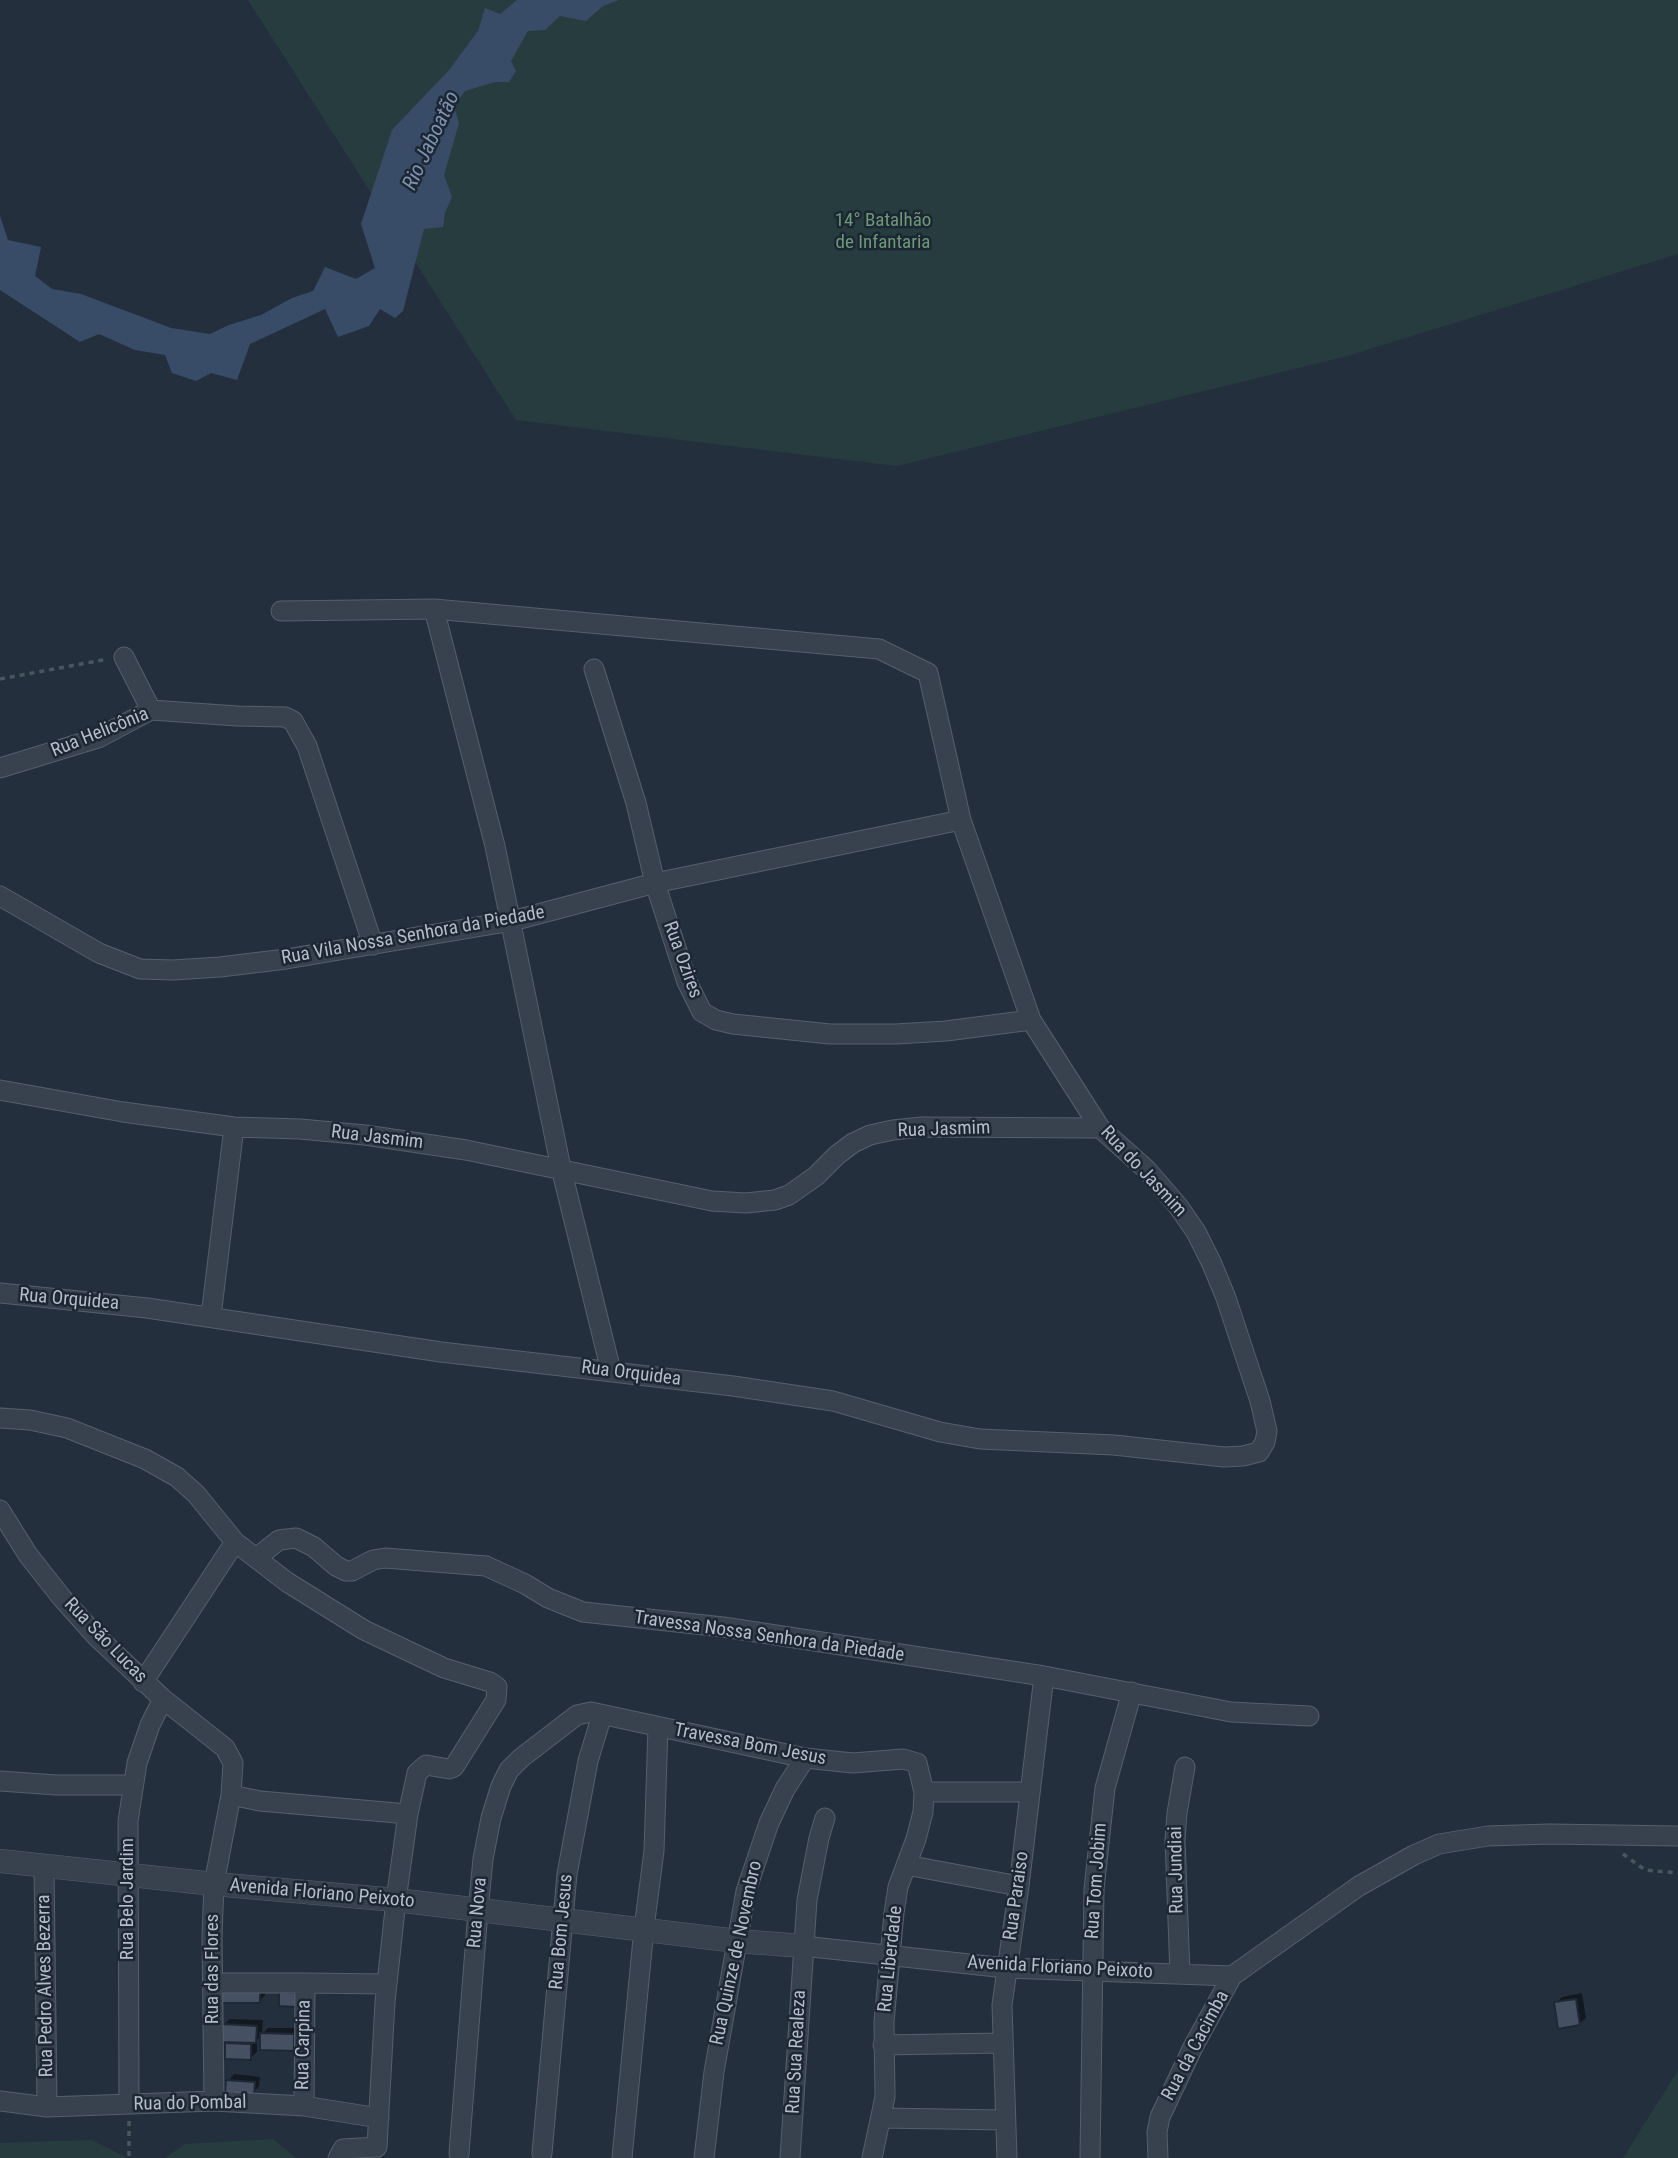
<!DOCTYPE html>
<meta charset="utf-8">
<style>
body{margin:0}
canvas{display:block;background:#242f3e}
</style>
<canvas width="1678" height="2158"></canvas>
<script>
const c = document.querySelector('canvas').getContext('2d');
c.lineJoin = 'round';
function paint(path, color) {
  c.fillStyle = color;
  c.fill(path, 'evenodd');
}
function toPath(rows) {
  const path = new Path2D();
  for (const r of rows) {
    path.moveTo(r[0], r[1]);
    for (let i = 2; i < r.length; i += 2) path.lineTo(r[i], r[i + 1]);
  }
  return path;
}
function stroke(path, color, width, dash) {
  c.strokeStyle = color;
  c.lineWidth = width;
  c.lineCap = dash ? 'butt' : 'round';
  c.setLineDash(dash || []);
  c.stroke(path);
}
function drawText(font, color, halo, rows, align = 'center') {
  c.font = font + ' "Roboto Condensed",sans-serif';
  c.lineWidth = 5;
  c.setLineDash([]);
  c.textBaseline = 'middle';
  c.strokeStyle = halo;
  c.fillStyle = color;
  for (const [text, x, y, turn = 0] of rows) {
    c.save();
    c.translate(x, y);
    c.rotate((+turn || 0) * Math.PI / 180);
    c.textAlign = isNaN(turn) ? turn : align;
    if (halo) c.strokeText(text, 0, 0);
    c.fillText(text, 0, 0);
    c.restore();
  }
}
paint(toPath([
 [248,0,1678,0,1678,254,1347,356,897,466,516,420],
 [1678,2070,1678,2158,1623,2158],
 [273,2139,296,2158,165,2158,185,2144],
 [91,2140,128,2158,0,2158,0,2143]
]), '#263c3f');
paint(toPath([
 [517,0,619,0,603,6,586,21,560,16,545,30,528,31,511,61,516,71,509,82,495,82,465,91,454,106,459,123,444,175,452,197,445,213,443,227,424,229,403,311,395,318,380,309,369,326,338,337,325,309,250,344,237,380,211,373,196,381,172,373,165,355,135,350,99,334,80,342,0,290,0,216,8,240,41,247,35,276,52,289,81,294,171,328,210,334,229,325,261,315,292,298,313,291,325,267,356,279,375,268,361,224,392,130,449,70,478,31,485,8,500,14]
]), '#394c67');
paint(toPath([
 [228,1982,265,1983,265,1995,259,2002],
 [1582,1993,1586,2018,1579,2024,1556,2003,1562,1997],
 [230,2019,263,2020,262,2034,268,2028,300,2028,299,2043,293,2049,262,2036,257,2040,257,2052,250,2058,227,2058,227,2040,223,2025],
 [234,2074,260,2077,259,2086,253,2093,228,2081]
]), '#0007');
const building = toPath([
 [220,1988,260,1989,260,2003,219,2003,220,1988],
 [279,1992,297,1993,296,2007,279,2006,279,1992],
 [1576,1999,1580,2025,1558,2029,1554,2002,1576,1999],
 [222,2024,257,2026,256,2043,221,2042,222,2024],
 [260,2033,294,2034,294,2051,260,2050,260,2033],
 [225,2043,251,2044,251,2060,225,2059,225,2043],
 [226,2080,255,2082,254,2095,225,2092,226,2080]
]);
paint(building, '#455162');
stroke(building, '#1f2835', 2);
const minor = toPath([
 [434,609,495,846,561,1168,611,1371],
 [124,657,151,710],
 [594,669,636,803,655,883,687,982,702,1012,716,1020,733,1024,830,1034,896,1034,946,1031,1031,1020],
 [0,768,98,738,151,710,237,716,285,717,293,721,307,746,373,945],
 [0,896,99,953,140,969,173,970,220,967,286,959,512,921,655,883,961,820],
 [0,1090,123,1112,234,1127,300,1129,365,1135,466,1150,712,1201,746,1203,775,1200,789,1195,816,1176,837,1155,853,1143,870,1135,893,1130,922,1127,1100,1128],
 [0,1293,147,1308,441,1352,733,1386,833,1401,940,1432,980,1439,1114,1445,1224,1457,1243,1456,1259,1452,1265,1442,1267,1431,1260,1401,1226,1298,1212,1264,1196,1232,1178,1206,1147,1170,1100,1128,1031,1020,961,820,928,673,879,649,434,609,281,611],
 [211,1316,234,1127],
 [0,1418,30,1420,67,1428,145,1459,177,1477,196,1494,235,1542,287,1582,364,1630,444,1668,490,1682,497,1687,496,1700,454,1767,449,1769,426,1765,417,1773,408,1814,396,1900,385,2002,377,2147,343,2149,338,2158],
 [0,1510,28,1555,62,1598,96,1636,163,1699,225,1748,233,1763,231,1795,214,1884,212,1936,214,2101],
 [256,1558,279,1540,296,1538,314,1547,336,1566,346,1571,352,1571,373,1560,385,1558,486,1566,525,1584,548,1598,583,1612,723,1627,1044,1676,1231,1712,1309,1716],
 [143,1682,235,1542],
 [0,1781,56,1785,132,1785],
 [924,1792,1030,1792],
 [231,1795,260,1801,408,1814],
 [906,1865,1019,1886],
 [44,1866,47,2107],
 [803,1946,1006,1968,1232,1976,1359,1886,1414,1855,1439,1844,1488,1836,1549,1834,1678,1836],
 [1180,1974,1175,1840,1177,1813,1185,1767],
 [212,1983,305,1983],
 [883,2045,1002,2043],
 [0,2101,47,2107,214,2101,304,2106,379,2118],
 [129,2104,128,1821,137,1763,150,1725,163,1699],
 [304,2106,305,1983,387,1984],
 [882,2118,1005,2120],
 [459,2153,478,1911,483,1859,491,1818,501,1786,509,1770,521,1758,577,1715,591,1712,805,1758,853,1763,903,1759,917,1763,924,1792,923,1812,916,1839,898,1887,894,1913,884,2022,885,2097,872,2158],
 [542,2153,567,1874,588,1761,602,1715],
 [622,2158,644,1928,654,1851,658,1727],
 [704,2158,714,2072,746,1891,769,1823,785,1789,805,1758],
 [790,2158,807,1900,819,1838,825,1818],
 [1007,2158,1002,2005,1019,1886,1044,1676],
 [1090,2158,1094,1889,1105,1788,1132,1692],
 [1158,2158,1157,2132,1160,2117,1193,2047,1232,1976]
]);
const tertiary = toPath([
 [0,1861,214,1884,396,1900,737,1941,803,1946]
]);
stroke(minor, '#565f6c', 21);
stroke(tertiary, '#565f6c', 24);
stroke(toPath([
 [0,679,108,659],
 [1623,1854,1645,1870,1678,1873],
 [129,2121,129,2158]
]), '#44595c', 3.5, [5, 5]);
stroke(minor, '#38414e', 19);
stroke(tertiary, '#38414e', 23);
drawText('19px', '#6b9a76', '#1d2633', [
 ["14° Batalhão",883,221],
 ["de Infantaria",883,243]
]);
drawText('19px', '#b4bcc9', '#1d2633', [
 ["Rua Helicônia",100,733,-22],
 ["Rua Vila Nossa Senhora da Piedade",413,936,-10],
 ["Rua Ozires",682,960,70],
 ["Rua Jasmim",944,1130,-2],
 ["Rua Jasmim",377,1138,7],
 ["Rua do Jasmim",1143,1172,47],
 ["Rua Orquidea",69,1300,5],
 ["Rua Orquidea",631,1374,7],
 ["Travessa Nossa Senhora da Piedade",769,1637,8],
 ["Rua São Lucas",105,1641,46],
 ["Travessa Bom Jesus",750,1745,11],
 ["Rua Jundiai",1177,1870,-91],
 ["Rua Tom Jobim",1097,1881,-86],
 ["Avenida Floriano Peixoto",322,1894,5],
 ["Rua Paraiso",1017,1896,-82],
 ["Rua Belo Jardim",128,1899,-90],
 ["Rua Nova",478,1913,-85],
 ["Rua Bom Jesus",562,1932,-85],
 ["Rua Quinze de Novembro",737,1953,-78],
 ["Rua Liberdade",891,1959,-84],
 ["Avenida Floriano Peixoto",1060,1968,3],
 ["Rua das Flores",213,1969,-90],
 ["Rua Pedro Alves Bezerra",46,1986,-91],
 ["Rua Carpina",304,2045,-89],
 ["Rua da Cacimba",1196,2046,-62],
 ["Rua Sua Realeza",797,2052,-87],
 ["Rua do Pombal",190,2104,-1]
]);
drawText('italic 21px', '#7c92b1', '#1d2633', [
 ["Rio Jaboatão",432,141,-65]
]);
</script>
